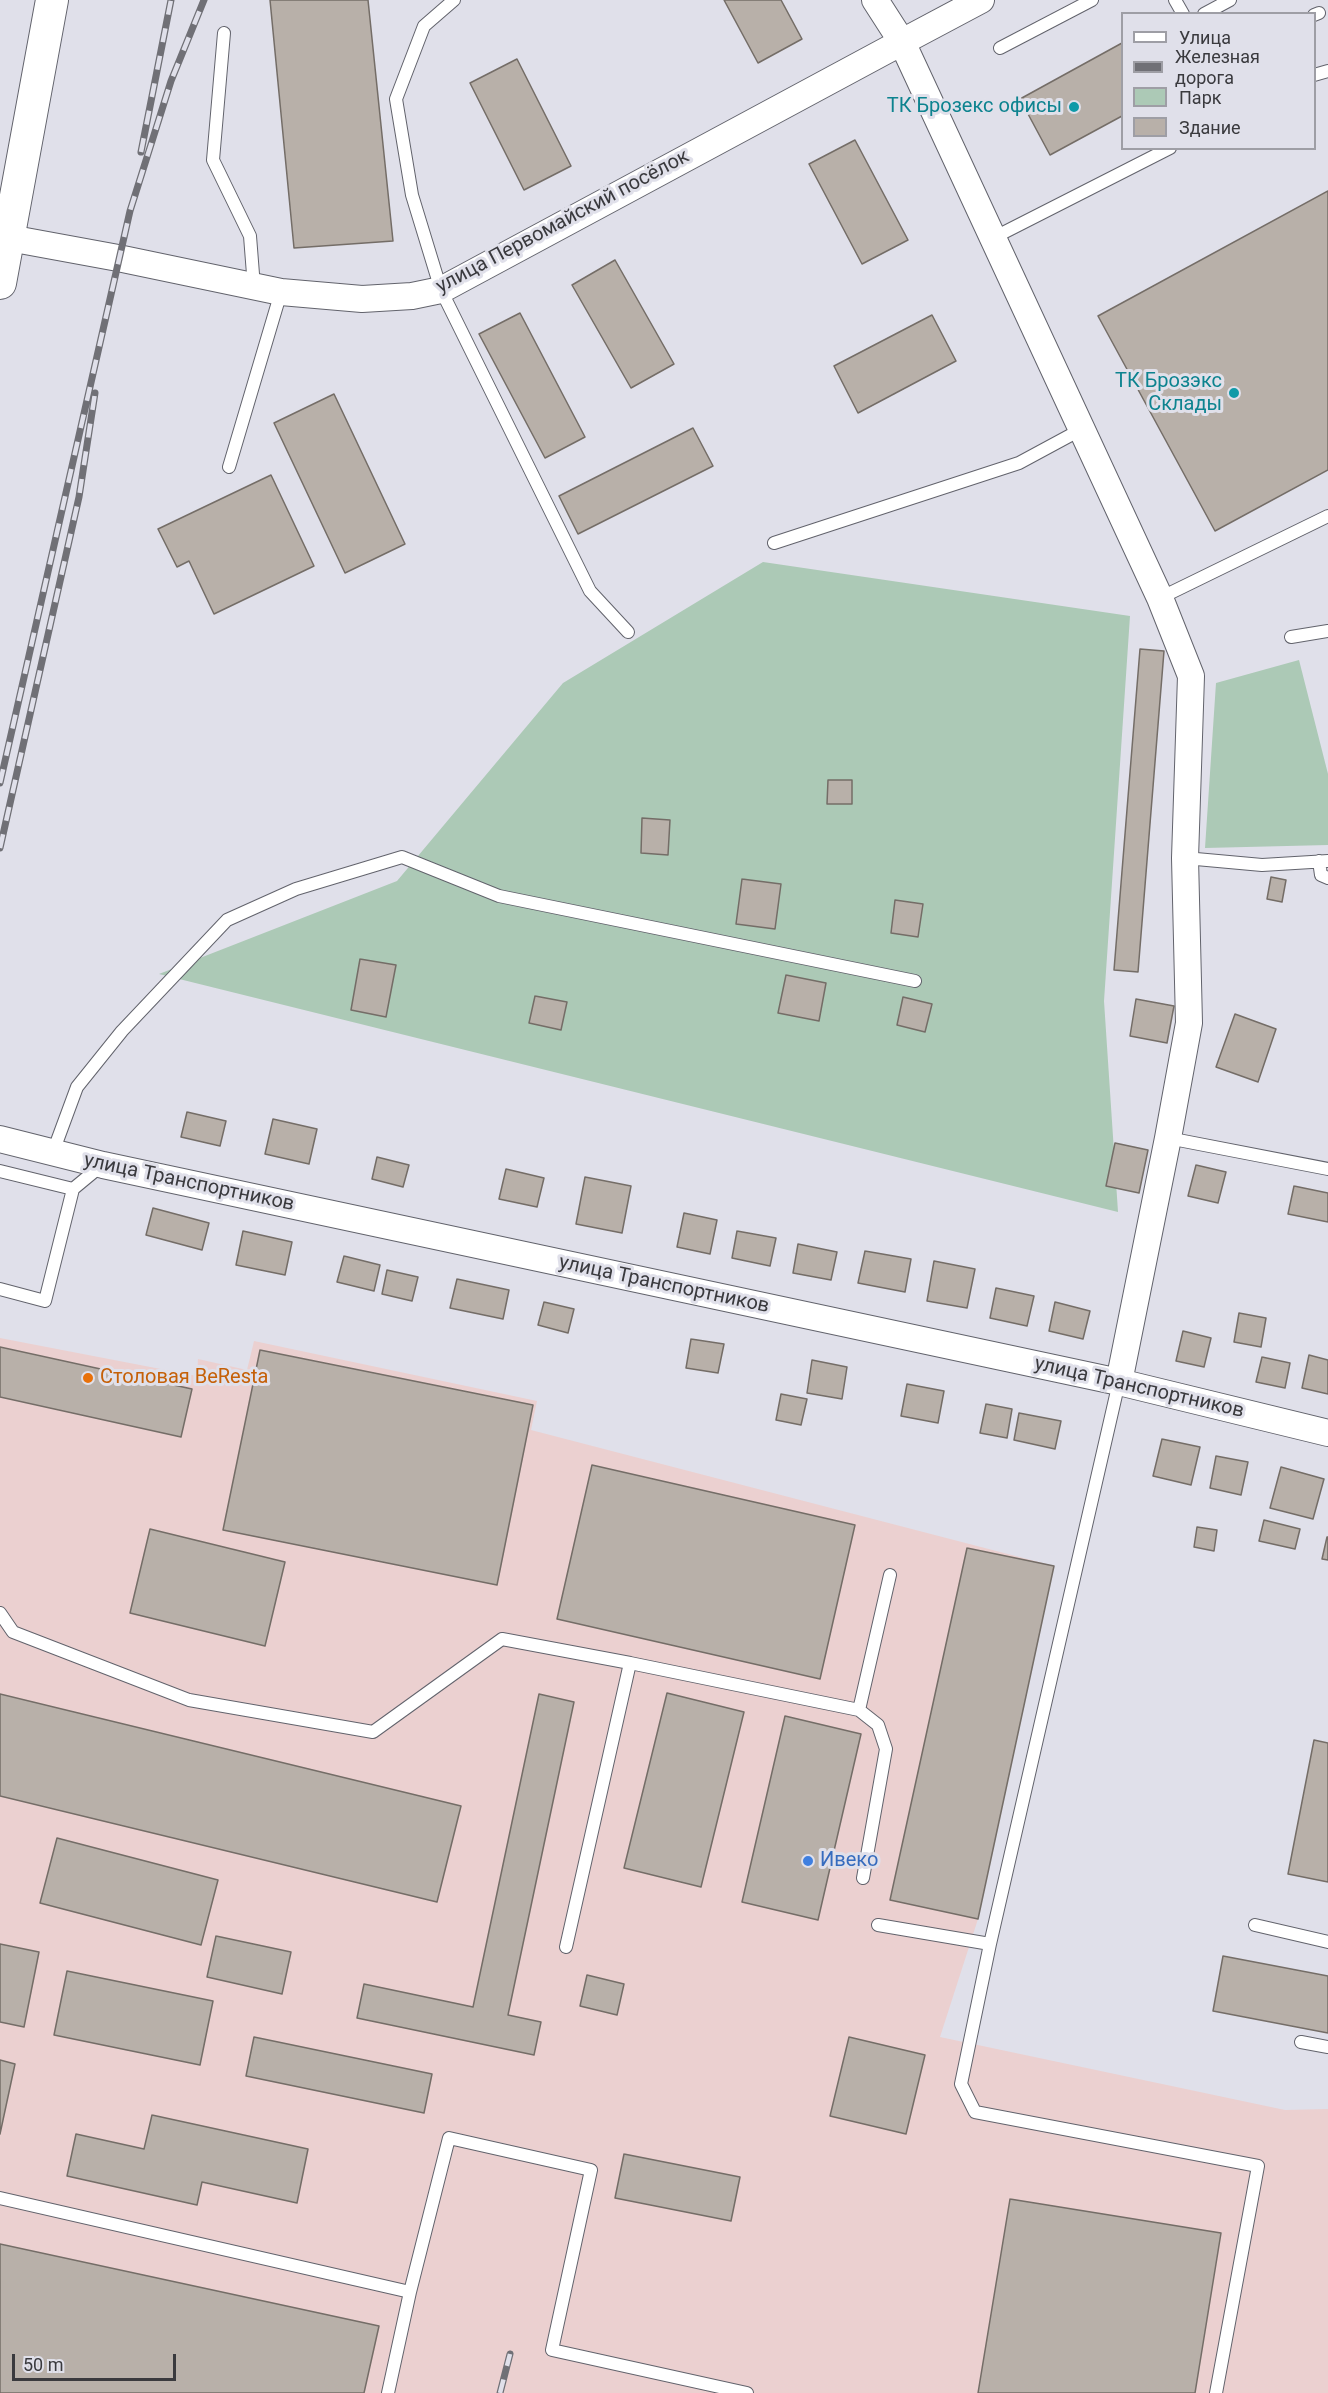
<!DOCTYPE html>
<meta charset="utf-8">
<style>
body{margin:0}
#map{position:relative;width:1328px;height:2393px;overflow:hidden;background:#e0e0ea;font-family:Roboto,sans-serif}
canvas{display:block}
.legend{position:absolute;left:1121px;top:12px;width:195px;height:138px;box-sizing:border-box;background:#e0e0ea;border:2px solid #9e9ea5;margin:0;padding:8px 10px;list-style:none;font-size:18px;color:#3a3a3e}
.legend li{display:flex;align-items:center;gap:12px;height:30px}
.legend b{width:30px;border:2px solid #9e9ea5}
.scale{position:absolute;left:12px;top:2354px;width:164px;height:27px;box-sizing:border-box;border:3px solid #3a3a3e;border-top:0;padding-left:8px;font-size:18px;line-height:21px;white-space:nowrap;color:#3a3a3e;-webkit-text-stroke:4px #e0e0ea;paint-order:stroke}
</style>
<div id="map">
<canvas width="1328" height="2393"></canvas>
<ul class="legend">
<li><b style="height:8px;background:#fff"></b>Улица</li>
<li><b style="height:8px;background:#707076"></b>Железная дорога</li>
<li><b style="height:16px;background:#acc9b6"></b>Парк</li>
<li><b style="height:16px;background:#b8b0a9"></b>Здание</li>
</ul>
<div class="scale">50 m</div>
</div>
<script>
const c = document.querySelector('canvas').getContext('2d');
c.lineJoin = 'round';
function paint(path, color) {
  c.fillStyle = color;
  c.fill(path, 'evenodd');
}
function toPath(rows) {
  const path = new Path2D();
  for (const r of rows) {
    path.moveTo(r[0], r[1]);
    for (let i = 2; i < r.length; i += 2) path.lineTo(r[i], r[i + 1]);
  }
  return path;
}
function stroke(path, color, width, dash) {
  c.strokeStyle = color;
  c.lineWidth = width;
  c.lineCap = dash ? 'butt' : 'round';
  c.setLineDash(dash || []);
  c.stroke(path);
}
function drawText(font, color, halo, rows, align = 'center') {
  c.font = font + ' Roboto,sans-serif';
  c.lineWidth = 6;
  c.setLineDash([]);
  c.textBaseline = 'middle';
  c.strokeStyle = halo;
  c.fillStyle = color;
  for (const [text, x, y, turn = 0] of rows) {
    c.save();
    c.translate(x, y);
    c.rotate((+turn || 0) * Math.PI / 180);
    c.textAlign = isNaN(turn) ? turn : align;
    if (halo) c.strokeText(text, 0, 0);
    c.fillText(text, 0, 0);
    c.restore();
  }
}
paint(toPath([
 [0,1338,197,1376,198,1359,247,1370,254,1341,537,1401,531,1430,1054,1566,978,1919,940,2037,1285,2110,1328,2109,1328,2393,0,2393]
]), '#ebd0d0');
paint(toPath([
 [763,562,1130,616,1104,1001,1118,1212,159,974,397,881,563,683],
 [1299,660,1328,774,1328,845,1205,848,1216,683]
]), '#acc9b6');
const building = toPath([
 [270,0,368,0,393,241,294,248,270,0],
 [724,0,781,0,802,39,758,63,724,0],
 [1122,43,1122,116,1050,155,1020,99,1122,43],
 [517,59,571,166,524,190,470,83,517,59],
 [855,140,908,240,862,264,809,164,855,140],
 [1328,191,1328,470,1215,531,1098,316,1328,191],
 [615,260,674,364,631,388,572,285,615,260],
 [520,313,585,437,545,458,479,334,520,313],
 [932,315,956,361,858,413,834,366,932,315],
 [334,394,405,544,345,573,274,423,334,394],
 [693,428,713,466,578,534,559,496,693,428],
 [271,475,314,566,214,614,189,561,177,567,158,529,271,475],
 [1140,649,1164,651,1138,972,1114,970,1140,649],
 [828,780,852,780,852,804,827,804,828,780],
 [642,818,670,820,668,855,641,853,642,818],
 [1271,877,1286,880,1282,902,1267,899,1271,877],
 [742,879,781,884,775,929,736,924,742,879],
 [895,900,923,904,918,937,891,933,895,900],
 [360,959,396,965,386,1017,351,1010,360,959],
 [786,975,826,983,819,1021,778,1013,786,975],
 [535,996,567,1002,561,1030,529,1023,535,996],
 [903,997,932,1004,925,1032,897,1025,903,997],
 [1136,999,1174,1006,1167,1043,1130,1036,1136,999],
 [1235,1014,1276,1029,1258,1082,1216,1067,1235,1014],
 [187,1112,226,1121,220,1146,181,1137,187,1112],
 [273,1119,317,1129,309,1164,265,1154,273,1119],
 [1115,1143,1148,1150,1139,1193,1106,1186,1115,1143],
 [377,1157,409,1165,403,1187,372,1179,377,1157],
 [1196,1165,1226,1172,1218,1203,1188,1196,1196,1165],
 [506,1169,544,1178,537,1207,499,1199,506,1169],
 [585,1177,631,1186,622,1233,576,1224,585,1177],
 [1294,1186,1328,1193,1328,1222,1288,1214,1294,1186],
 [153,1208,209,1223,202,1250,146,1235,153,1208],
 [684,1213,717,1220,710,1254,677,1247,684,1213],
 [243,1231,292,1242,285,1275,236,1265,243,1231],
 [737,1231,776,1238,770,1266,732,1258,737,1231],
 [798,1244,837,1252,831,1280,793,1273,798,1244],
 [865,1251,911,1259,905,1292,858,1283,865,1251],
 [344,1256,380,1265,374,1291,337,1282,344,1256],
 [934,1261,975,1269,967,1308,927,1301,934,1261],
 [387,1270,418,1277,412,1301,382,1294,387,1270],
 [457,1279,509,1290,503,1319,450,1308,457,1279],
 [996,1288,1034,1296,1027,1326,990,1318,996,1288],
 [544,1302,574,1309,568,1333,538,1325,544,1302],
 [1055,1302,1090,1311,1083,1339,1049,1331,1055,1302],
 [1239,1313,1266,1318,1261,1347,1234,1342,1239,1313],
 [1183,1331,1211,1338,1204,1367,1176,1361,1183,1331],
 [691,1339,724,1344,718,1373,686,1368,691,1339],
 [0,1347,192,1389,181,1437,0,1397,0,1347],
 [260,1350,533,1405,497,1585,223,1530,260,1350],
 [1309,1355,1328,1360,1328,1394,1302,1388,1309,1355],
 [1262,1357,1290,1363,1285,1388,1256,1382,1262,1357],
 [812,1360,847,1367,842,1399,807,1393,812,1360],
 [907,1384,944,1391,938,1423,901,1416,907,1384],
 [781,1394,807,1399,801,1425,776,1420,781,1394],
 [986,1404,1012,1409,1007,1438,980,1433,986,1404],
 [1019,1413,1061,1421,1055,1449,1014,1440,1019,1413],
 [1162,1439,1200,1447,1191,1485,1153,1476,1162,1439],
 [1216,1456,1248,1462,1241,1495,1210,1488,1216,1456],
 [592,1465,855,1525,820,1679,557,1619,592,1465],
 [1281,1467,1324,1479,1313,1519,1270,1508,1281,1467],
 [1264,1520,1300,1529,1295,1549,1259,1541,1264,1520],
 [1197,1527,1217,1530,1214,1551,1194,1547,1197,1527],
 [150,1529,285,1562,265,1646,130,1613,150,1529],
 [1327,1537,1328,1537,1328,1560,1322,1559,1327,1537],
 [967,1548,1054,1566,978,1919,890,1900,967,1548],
 [667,1693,744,1712,701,1887,624,1868,667,1693],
 [0,1694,461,1806,437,1902,0,1796,0,1694],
 [539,1694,574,1702,508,2015,541,2022,534,2055,357,2018,364,1984,473,2007,539,1694],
 [785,1716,861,1734,818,1920,742,1902,785,1716],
 [1314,1740,1328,1743,1328,1882,1288,1874,1314,1740],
 [57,1838,218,1880,201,1945,40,1903,57,1838],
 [216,1936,291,1952,282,1994,207,1977,216,1936],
 [0,1944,39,1952,24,2027,0,2022,0,1944],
 [1223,1956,1328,1976,1328,2033,1213,2011,1223,1956],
 [67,1971,213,2001,200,2065,54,2035,67,1971],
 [587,1975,624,1984,617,2015,580,2006,587,1975],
 [254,2037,432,2074,424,2113,246,2076,254,2037],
 [849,2037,925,2055,906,2134,830,2116,849,2037],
 [0,2060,15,2064,0,2134,0,2060],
 [152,2115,308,2149,297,2203,202,2182,197,2205,67,2176,76,2134,144,2149,152,2115],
 [624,2154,740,2177,731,2221,615,2198,624,2154],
 [1010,2199,1221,2233,1195,2393,978,2393,1010,2199],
 [0,2244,379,2326,364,2393,0,2393,0,2244]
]);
paint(building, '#b8b0a9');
stroke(building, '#746d67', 1.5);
const service = toPath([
 [454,0,424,26,396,99,412,195,441,290,590,591,628,632],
 [1175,0,1183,14],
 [1204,14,1230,0],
 [1314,15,1319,13],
 [224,33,213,160,250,236,254,287],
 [1000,48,1092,0],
 [1314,75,1328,71],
 [993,238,1170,148],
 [229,467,281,292],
 [774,543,1019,463,1082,429],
 [1160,598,1328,516],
 [1291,637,1328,631],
 [1185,858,1262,865,1328,861],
 [1319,861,1321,875,1328,878],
 [1168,1138,1328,1169],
 [53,1152,77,1087,122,1031,227,920,296,889,402,857,499,896,915,981],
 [0,1171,73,1189],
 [0,1289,45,1301,73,1189,102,1165],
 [1119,1382,990,1944,961,2084,975,2112,1258,2166,1216,2393],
 [0,1613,13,1632,189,1700,373,1732,502,1639,630,1663,566,1947],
 [630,1663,859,1710,878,1725,886,1749,863,1878],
 [859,1710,890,1575],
 [878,1925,990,1944],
 [1255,1925,1328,1942],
 [1301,2042,1328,2047],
 [0,2198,410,2292,388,2393],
 [410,2292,449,2138,591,2170,552,2350,747,2393]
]);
const minor = toPath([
 [981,0,902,42,1160,598,1191,676,1185,858,1189,1023,1168,1138,1119,1382],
 [9,238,118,258,281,292,362,299,412,296,441,290,902,42,875,0],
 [0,1139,103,1165,1119,1382,1328,1433]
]);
const tertiary = toPath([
 [0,283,52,0]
]);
stroke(service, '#62636c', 14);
stroke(minor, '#62636c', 28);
stroke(tertiary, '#62636c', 34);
stroke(service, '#fff', 12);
stroke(minor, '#fff', 26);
stroke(tertiary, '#fff', 32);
const rail = toPath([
 [141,152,171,0],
 [0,783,130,211,171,81,204,0],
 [0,848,79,497,95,393],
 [500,2393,510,2354]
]);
stroke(rail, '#707076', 7);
stroke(rail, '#e0e0ea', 4.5, [14]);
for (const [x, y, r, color] of [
 [1074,107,6,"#0f9aa8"],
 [1234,393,6,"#0f9aa8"],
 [88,1378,6,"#e8710a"],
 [808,1861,6,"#3f7fe0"]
]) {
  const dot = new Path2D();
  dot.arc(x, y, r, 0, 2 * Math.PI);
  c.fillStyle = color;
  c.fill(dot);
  stroke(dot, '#e0e0ea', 2);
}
drawText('20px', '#0d838f', '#e0e0ea', [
 ["ТК Брозекс офисы",1062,107],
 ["ТК Брозэкс",1222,382],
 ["Склады",1222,405]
], 'right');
drawText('20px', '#3a3a3e', '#e0e0ea', [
 ["улица Первомайский посёлок",563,222,-28],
 ["улица Транспортников",189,1183,12],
 ["улица Транспортников",664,1285,12],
 ["улица Транспортников",1139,1388,13]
]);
drawText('20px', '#c56008', '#e0e0ea', [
 ["Столовая BeResta",100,1378]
], 'left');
drawText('20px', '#366cbe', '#e0e0ea', [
 ["Ивеко",820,1861]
], 'left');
</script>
